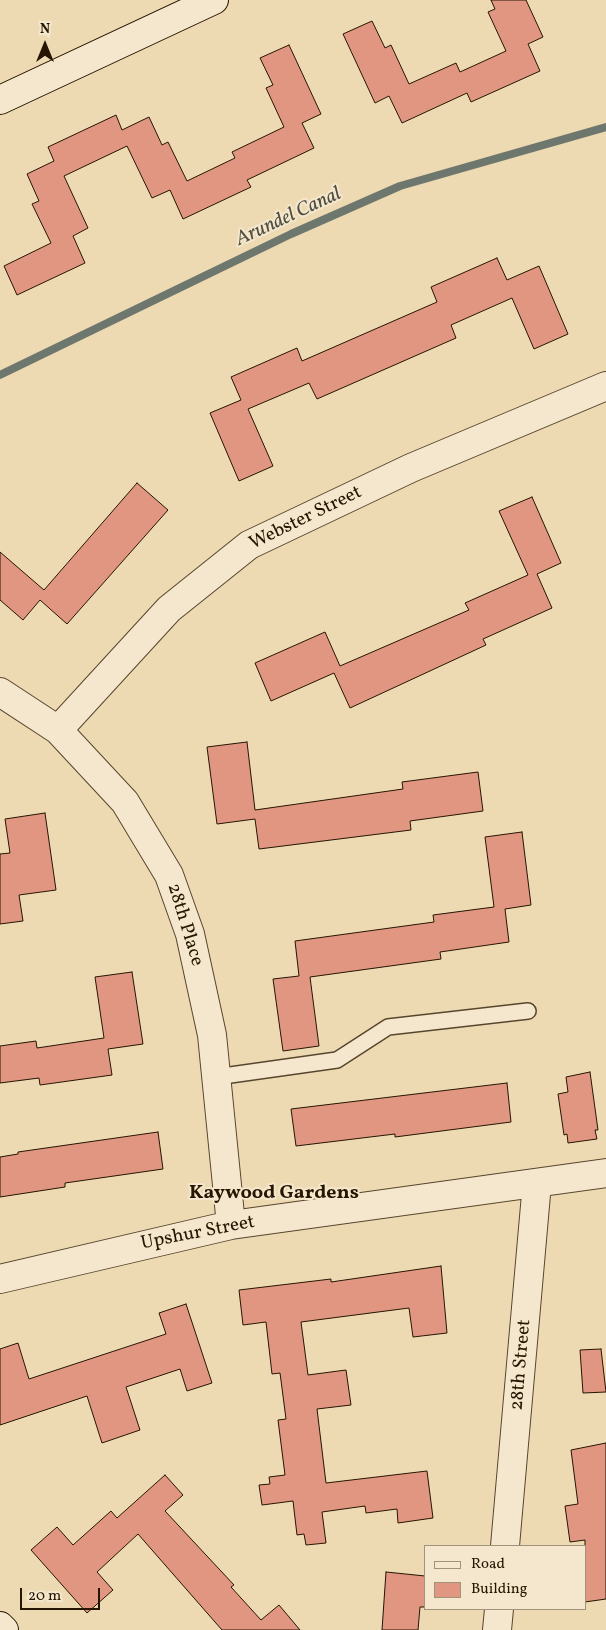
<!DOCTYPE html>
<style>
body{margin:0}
#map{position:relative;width:606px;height:1630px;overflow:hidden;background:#eedab2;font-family:Vollkorn,serif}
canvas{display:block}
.legend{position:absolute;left:424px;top:1545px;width:162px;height:65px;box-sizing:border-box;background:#f4e7cd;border:1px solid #a1937b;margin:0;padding:6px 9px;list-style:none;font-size:15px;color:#251501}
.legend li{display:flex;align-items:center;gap:10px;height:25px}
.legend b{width:25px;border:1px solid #a1937b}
.north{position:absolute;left:20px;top:20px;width:50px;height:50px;-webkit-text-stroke:4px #f4e7cd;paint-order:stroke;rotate:0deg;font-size:14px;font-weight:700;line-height:20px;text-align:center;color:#251501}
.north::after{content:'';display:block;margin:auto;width:18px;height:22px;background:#251501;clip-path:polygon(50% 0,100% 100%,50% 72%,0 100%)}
.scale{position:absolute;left:20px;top:1588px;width:80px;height:22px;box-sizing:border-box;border:2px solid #251501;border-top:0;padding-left:6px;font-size:15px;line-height:18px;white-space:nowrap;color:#251501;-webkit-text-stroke:4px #f4e7cd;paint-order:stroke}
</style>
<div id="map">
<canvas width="606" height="1630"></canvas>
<ul class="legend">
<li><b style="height:6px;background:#f4e7cd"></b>Road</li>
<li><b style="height:14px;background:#e19681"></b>Building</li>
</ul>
<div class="north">N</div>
<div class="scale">20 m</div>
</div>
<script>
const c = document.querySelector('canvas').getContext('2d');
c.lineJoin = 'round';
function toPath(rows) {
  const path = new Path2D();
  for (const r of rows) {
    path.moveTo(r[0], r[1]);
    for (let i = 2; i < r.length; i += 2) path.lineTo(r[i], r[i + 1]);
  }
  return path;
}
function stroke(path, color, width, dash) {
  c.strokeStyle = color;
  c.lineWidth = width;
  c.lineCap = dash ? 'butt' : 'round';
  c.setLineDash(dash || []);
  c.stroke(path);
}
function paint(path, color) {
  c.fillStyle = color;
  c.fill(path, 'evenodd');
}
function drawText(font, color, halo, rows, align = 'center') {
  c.font = font + ' Vollkorn,serif';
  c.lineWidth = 4;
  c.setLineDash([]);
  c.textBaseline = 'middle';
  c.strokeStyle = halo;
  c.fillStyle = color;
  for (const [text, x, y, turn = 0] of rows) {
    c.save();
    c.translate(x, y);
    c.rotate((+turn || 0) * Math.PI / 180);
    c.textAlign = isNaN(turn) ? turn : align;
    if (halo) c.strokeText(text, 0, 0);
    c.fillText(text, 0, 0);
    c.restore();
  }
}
stroke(toPath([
 [0,375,291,234,400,186,606,127]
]), '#6e776e', 8);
const building = toPath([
 [491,0,526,0,543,37,528,44,540,71,471,102,467,93,402,123,389,96,375,103,343,34,372,21,385,48,391,45,409,84,456,63,460,72,506,51,488,12,495,9,491,0],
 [289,45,321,114,302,123,314,148,247,180,251,187,183,219,170,190,152,198,127,146,64,176,88,228,73,236,85,263,17,295,4,266,51,243,32,204,39,201,27,174,54,161,48,147,116,115,122,130,149,117,162,145,168,142,187,181,235,158,232,152,284,127,266,88,273,85,260,58,289,45],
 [497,258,507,280,539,266,568,334,534,349,512,298,451,325,456,338,317,399,309,383,248,409,273,466,239,481,210,413,241,400,231,377,297,348,302,361,437,302,431,287,497,258],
 [137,483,168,510,67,624,40,600,23,620,0,600,0,552,44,590,137,483],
 [532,497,561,563,537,574,552,608,483,639,486,645,350,708,334,673,271,701,255,663,325,632,340,666,469,610,465,603,528,575,499,511,532,497],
 [247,742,255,810,403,789,402,782,478,772,483,811,410,821,411,830,259,849,255,819,217,824,207,747,247,742],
 [45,813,56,890,19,895,23,921,0,924,0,854,10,853,5,819,45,813],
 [522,832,531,905,505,909,509,942,440,952,441,959,310,977,319,1046,283,1051,273,979,299,976,295,941,434,922,433,915,494,907,485,837,522,832],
 [132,972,143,1044,108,1049,112,1075,40,1085,39,1078,0,1083,0,1046,36,1041,37,1048,104,1038,95,977,132,972],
 [590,1072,598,1130,595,1130,597,1139,568,1143,567,1134,564,1135,558,1094,568,1092,566,1077,590,1072],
 [507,1083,511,1122,395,1137,395,1134,296,1146,291,1109,507,1083],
 [158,1132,163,1169,65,1183,65,1187,0,1197,0,1157,18,1154,18,1152,158,1132],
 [441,1266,447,1333,413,1337,409,1308,301,1322,308,1375,346,1370,351,1405,317,1409,326,1483,427,1471,433,1518,398,1523,397,1509,366,1513,365,1506,322,1512,326,1543,306,1545,304,1534,297,1535,293,1501,262,1505,259,1485,270,1484,269,1477,285,1475,278,1420,286,1419,280,1373,272,1374,266,1322,243,1325,239,1290,331,1279,331,1282,441,1266],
 [186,1304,212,1383,187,1391,180,1369,126,1387,140,1430,102,1443,87,1396,0,1425,0,1349,18,1343,29,1379,166,1334,159,1313,186,1304],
 [601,1349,606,1392,583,1393,580,1350,601,1349],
 [606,1443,606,1599,585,1602,585,1540,570,1542,565,1506,578,1504,571,1450,606,1443],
 [165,1475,183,1495,165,1511,234,1585,231,1587,261,1620,279,1605,300,1630,222,1630,138,1534,97,1572,113,1590,87,1613,31,1550,57,1527,73,1545,111,1511,117,1518,165,1475],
 [386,1572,425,1576,425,1607,420,1607,418,1630,382,1630,386,1572]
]);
paint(building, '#e19681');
stroke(building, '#251501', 1);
const lane = toPath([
 [216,1077,337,1060,388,1027,528,1011]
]);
const street = toPath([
 [0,692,58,730,125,802,169,875,190,934,212,1035,231,1225],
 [58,730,169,609,249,545,411,468,606,386],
 [0,1279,231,1225,606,1173],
 [505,1546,537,1183],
 [497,1630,499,1609]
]);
const secondary = toPath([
 [0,100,214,0],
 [0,1626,4,1630]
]);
stroke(lane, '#57462d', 18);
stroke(street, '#57462d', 30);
stroke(secondary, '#251501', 30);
stroke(lane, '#f4e7cd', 15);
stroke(street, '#f4e7cd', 28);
stroke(secondary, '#f4e7cd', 28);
drawText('19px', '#251501', '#f4e7cd', [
 ["Webster Street",306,519,-26],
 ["28th Place",184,925,73],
 ["Upshur Street",198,1234,-11],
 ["28th Street",522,1365,-85]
]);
drawText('italic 20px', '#4f4e41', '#f4e7cd', [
 ["Arundel Canal",289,218,-25]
]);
drawText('bold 20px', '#251501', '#f4e7cd', [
 ["Kaywood Gardens",274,1194]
]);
</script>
